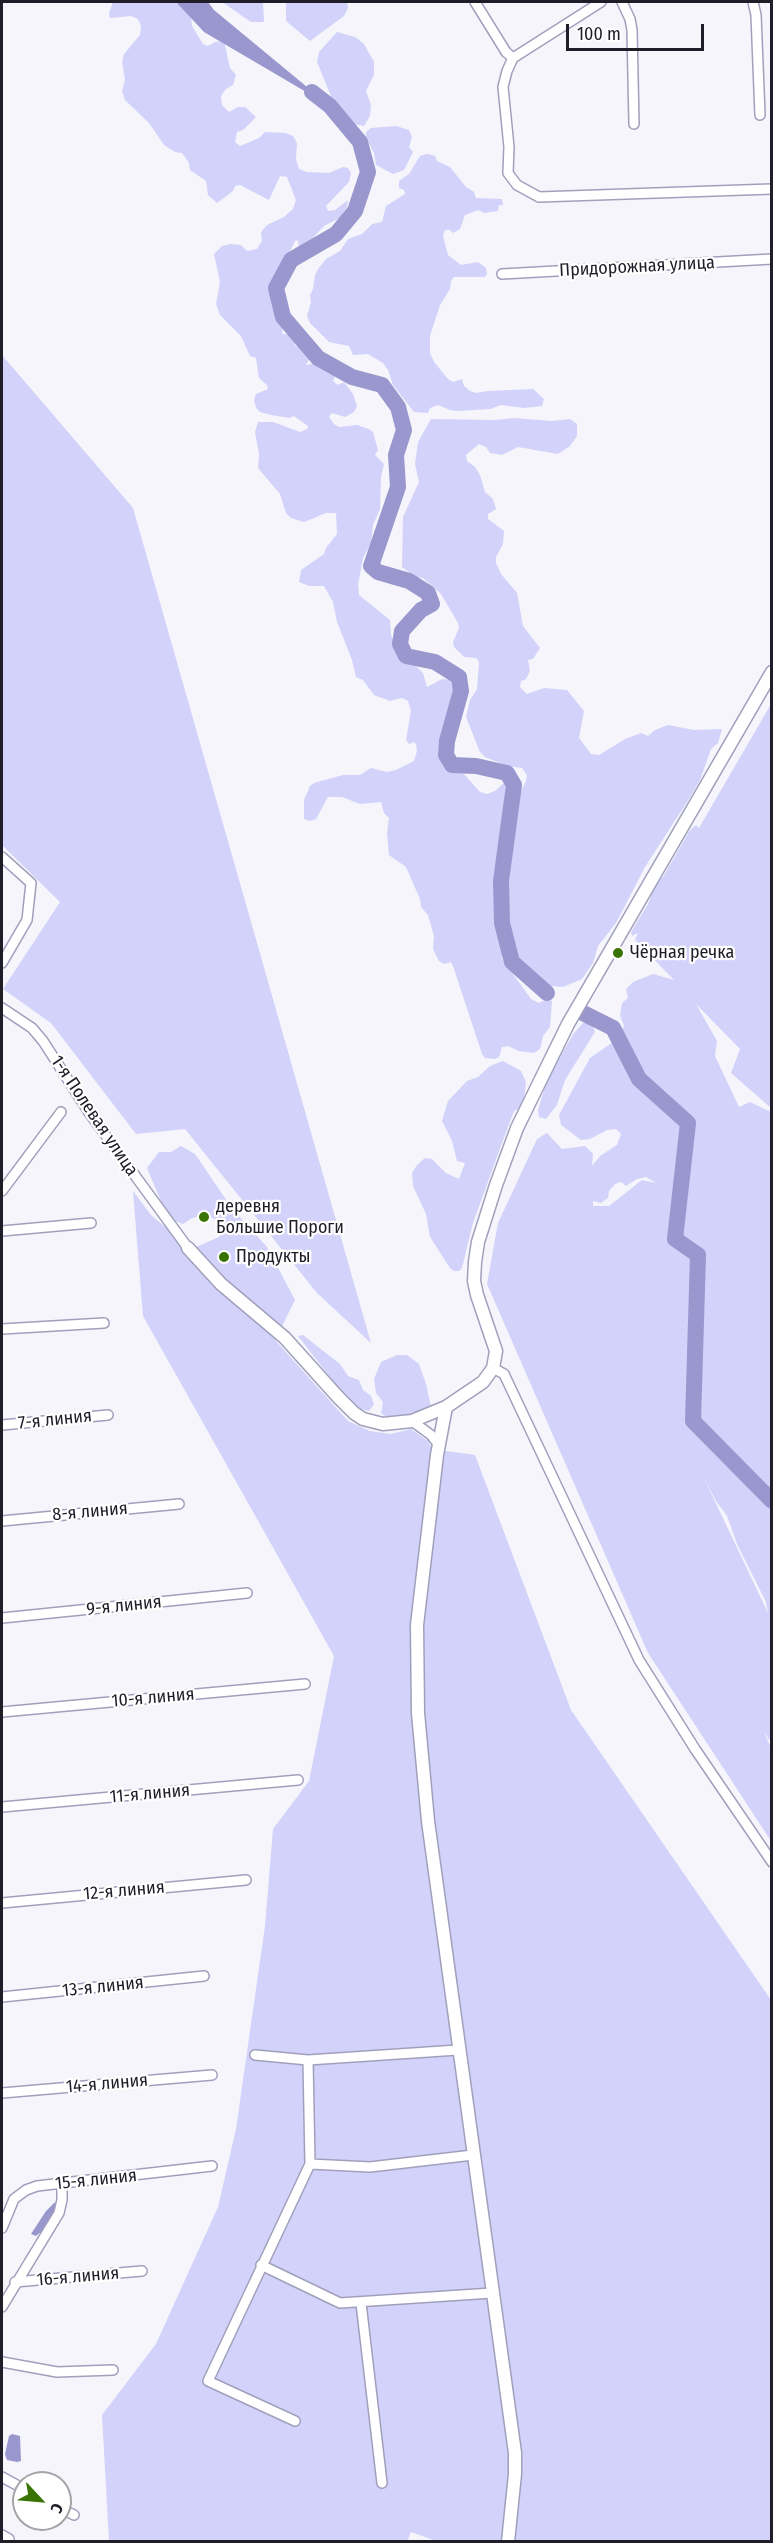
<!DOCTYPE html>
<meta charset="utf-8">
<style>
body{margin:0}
#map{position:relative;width:773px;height:2543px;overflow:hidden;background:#f5f5fb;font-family:"Fira Sans Condensed",sans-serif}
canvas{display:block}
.frame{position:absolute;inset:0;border:3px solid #1e1d28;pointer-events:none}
.north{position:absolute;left:12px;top:2471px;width:60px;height:60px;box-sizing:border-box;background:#fff;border:2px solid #a5a5a9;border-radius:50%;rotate:116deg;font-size:16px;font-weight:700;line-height:24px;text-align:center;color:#1e1d28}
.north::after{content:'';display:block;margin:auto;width:21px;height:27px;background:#387304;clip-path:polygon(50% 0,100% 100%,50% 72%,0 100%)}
.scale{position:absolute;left:566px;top:24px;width:138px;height:27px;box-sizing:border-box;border:3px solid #1e1d28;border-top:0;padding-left:8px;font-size:18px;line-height:21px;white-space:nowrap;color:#1e1d28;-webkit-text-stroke:4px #fff;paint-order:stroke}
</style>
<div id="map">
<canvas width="773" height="2543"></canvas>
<div class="frame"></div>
<div class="north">С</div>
<div class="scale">100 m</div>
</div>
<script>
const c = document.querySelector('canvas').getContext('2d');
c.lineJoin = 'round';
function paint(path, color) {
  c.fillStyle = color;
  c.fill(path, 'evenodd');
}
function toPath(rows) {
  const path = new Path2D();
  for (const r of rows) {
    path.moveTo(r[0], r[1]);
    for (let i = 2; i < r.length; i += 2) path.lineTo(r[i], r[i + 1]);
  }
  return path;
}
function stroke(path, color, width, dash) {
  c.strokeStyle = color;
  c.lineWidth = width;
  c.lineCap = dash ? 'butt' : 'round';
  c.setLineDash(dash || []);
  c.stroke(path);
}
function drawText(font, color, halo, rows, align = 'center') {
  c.font = font + ' "Fira Sans Condensed",sans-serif';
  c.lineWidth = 4.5;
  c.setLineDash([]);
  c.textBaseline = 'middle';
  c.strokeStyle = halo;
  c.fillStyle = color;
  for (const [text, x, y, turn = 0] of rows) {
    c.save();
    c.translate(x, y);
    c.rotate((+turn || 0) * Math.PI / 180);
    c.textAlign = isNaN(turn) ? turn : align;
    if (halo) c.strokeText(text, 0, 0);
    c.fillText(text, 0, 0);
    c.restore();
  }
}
paint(toPath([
 [113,2,175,2,184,8,193,8,191,17,192,26,203,44,208,46,215,42,224,41,230,68,236,75,233,85,226,89,221,96,222,105,229,112,238,107,245,107,256,117,243,130,237,132,235,142,240,146,259,138,265,132,285,133,293,136,297,143,296,159,299,169,307,172,329,173,343,167,348,168,351,173,349,182,326,206,328,211,335,210,348,200,347,207,340,218,324,226,305,246,299,248,298,240,295,241,272,289,275,308,284,318,282,334,292,334,296,339,295,346,310,344,312,346,314,350,306,365,317,363,330,369,336,374,333,381,338,385,344,382,353,394,357,406,354,412,345,417,332,413,329,417,334,424,339,427,357,425,369,429,373,432,378,450,375,455,384,464,381,477,380,509,373,525,371,543,363,558,358,585,359,595,390,620,391,635,402,660,414,664,423,673,427,687,442,679,451,680,455,686,446,722,442,749,443,761,455,764,480,792,487,794,495,791,506,781,504,803,517,799,526,781,527,775,522,768,508,766,485,757,480,752,466,717,470,700,477,689,479,662,476,658,464,657,454,647,453,642,459,628,458,623,441,594,423,578,415,577,402,567,403,517,419,482,415,464,418,442,431,419,495,420,514,418,552,421,570,419,577,424,577,436,570,446,558,454,518,447,502,455,490,453,486,447,479,444,466,455,467,461,475,467,480,475,485,492,493,499,496,509,488,514,488,519,504,531,503,544,496,557,496,563,501,574,517,593,523,626,540,648,533,659,528,660,530,671,526,679,521,681,520,687,527,694,544,688,567,690,584,711,579,738,591,754,599,755,625,739,641,733,648,736,655,730,668,725,694,730,722,729,718,743,711,749,700,780,687,802,645,867,616,923,598,946,593,963,582,979,563,987,541,985,523,976,509,946,505,950,502,959,531,999,539,1003,545,1000,552,1001,550,1027,543,1036,540,1049,534,1053,519,1051,508,1046,502,1047,499,1057,495,1059,485,1058,482,1054,454,969,451,962,444,964,439,961,433,949,434,936,428,915,421,907,420,899,406,867,389,855,387,833,389,818,384,813,381,802,360,804,342,797,328,797,316,819,310,821,304,819,304,800,310,786,314,783,343,775,360,775,371,768,387,772,396,770,414,761,417,751,416,744,414,742,409,744,406,740,411,711,408,701,402,698,390,701,374,695,363,680,356,677,352,660,337,622,333,602,324,586,309,586,299,582,301,570,324,554,326,548,337,534,336,513,326,513,304,522,291,518,286,513,280,494,258,468,259,454,255,432,258,422,273,422,300,432,307,429,308,426,294,416,289,418,271,415,260,412,256,408,254,400,256,394,268,389,267,385,259,378,256,358,250,356,241,336,220,315,216,304,220,282,214,254,222,246,230,244,241,245,247,251,257,249,262,241,261,232,267,225,284,217,293,209,296,200,287,177,280,176,269,200,240,185,235,186,233,191,217,203,208,195,206,181,190,170,189,163,182,153,175,152,164,145,149,123,125,100,122,91,125,80,122,62,124,54,140,35,141,26,138,19,131,16,110,18,109,13],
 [222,2,263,2,264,22,251,22],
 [286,2,347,2,348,8,344,16,310,41,286,21],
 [337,32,355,37,364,44,374,62,374,75,366,91,371,105,370,116,364,126,353,124,337,111,317,62,319,52],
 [396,126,409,130,412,137,409,147,413,152,404,170,393,174,376,165,374,153,366,138,366,132,371,128],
 [427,154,435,156,437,161,450,167,466,187,474,192,476,198,502,199,503,205,499,205,498,211,484,213,478,210,465,215,460,229,453,233,450,230,445,230,443,236,448,255,461,265,478,262,486,268,487,273,485,277,454,277,451,281,450,289,440,305,430,336,430,353,434,362,448,379,453,382,462,379,464,386,470,391,476,393,488,391,533,389,544,399,542,406,524,408,501,405,490,409,457,411,450,410,438,405,430,408,428,413,414,412,393,385,388,370,383,363,368,354,353,355,349,346,329,342,310,323,307,316,311,302,310,295,313,289,315,275,318,269,326,259,340,251,348,239,362,234,372,224,382,222,386,206,405,194,404,190,399,188,399,181,409,174,420,156],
 [2,355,133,508,371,1343,317,1293,185,1129,136,1134,51,1023,3,989,60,902,2,845],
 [771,704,771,1108,731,1073,740,1049,696,1004,717,1041,715,1056,739,1107,750,1102,771,1112,771,1742,764,1732,771,1748,771,1841,648,1653,487,1284,498,1223,537,1139,547,1133,562,1149,585,1146,593,1154,592,1166,600,1156,617,1145,621,1134,616,1129,607,1130,590,1139,581,1140,561,1125,559,1115,590,1058,619,1038,624,1026,620,1015,622,1003,628,998,626,989,633,982,653,974,674,980,635,940,638,933,632,936,631,932,648,904,656,882,663,877,690,830,696,825,699,828],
 [646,1177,656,1183,642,1180,609,1206,593,1206,593,1201,601,1203,608,1198,609,1191,615,1184,621,1182,626,1186,637,1179],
 [703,1476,716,1501,727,1516,737,1544,766,1602,768,1613],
 [591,1021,595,1032,565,1080,557,1105,546,1119,539,1117,538,1110,548,1077,574,1033,583,1023],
 [503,1061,521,1071,526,1082,524,1098,518,1109,514,1111,506,1132,473,1223,462,1268,459,1271,454,1271,450,1268,430,1237,426,1214,413,1186,412,1173,417,1165,425,1158,432,1159,446,1173,459,1179,465,1163,457,1161,452,1141,442,1121,448,1101,467,1081,478,1077,490,1066],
 [181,1146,195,1154,231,1207,267,1247,295,1300,275,1340,348,1421,370,1431,391,1434,411,1429,428,1441,432,1449,475,1455,571,1710,771,2000,771,2541,439,2542,411,2532,407,2542,109,2541,102,2415,156,2344,218,2207,236,2129,265,1926,273,1829,309,1781,334,1656,143,1316,133,1191,151,1215,171,1232,187,1251,219,1237,223,1230,221,1223,207,1215,192,1218,183,1224,175,1221,163,1206,147,1168,159,1152,171,1152],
 [303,1335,340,1364,348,1376,359,1380,363,1390,371,1396,374,1404,369,1411,361,1409,347,1399,298,1336],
 [397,1355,407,1355,419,1364,426,1384,431,1407,407,1416,385,1416,381,1413,383,1402,376,1393,374,1379,381,1362]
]), '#d2d2fa');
paint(toPath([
 [176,2,208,2,214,10,330,106,204,32],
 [55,2202,56,2210,42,2231,36,2236,31,2234,46,2211],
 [12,2434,20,2436,21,2461,17,2462,7,2460,5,2454,9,2436]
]), '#9997ce');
stroke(toPath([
 [312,92,330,106,360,142,368,172,355,211,336,234,291,260,276,288,283,317,318,358,352,377,382,385,398,407,404,430,396,455,398,487,371,566,378,572,409,581,428,593,432,604,421,610,402,631,400,644,406,656,435,662,459,677,461,691,447,741,446,755,452,765,476,766,507,773,514,785,501,881,502,923,512,962,547,993],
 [581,1012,613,1028,639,1079,688,1123,675,1239,698,1255,693,1421,772,1501]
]), '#9997ce', 16);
const minor = toPath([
 [475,2,506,52,513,58],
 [601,2,513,58,507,71,503,87,509,147,508,173,517,185,539,197,772,189],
 [622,2,630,19,632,30,634,124],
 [753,2,756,15,760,115],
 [502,274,772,259],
 [2,857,31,883,27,920,2,963],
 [2,1008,32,1028,43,1041,90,1114,188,1248],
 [2,1191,61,1112],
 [2,1231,91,1223],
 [2,1329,104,1323],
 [493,1368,504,1374,639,1660,695,1749,772,1862],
 [412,1421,431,1435,439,1445],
 [2,1425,108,1415],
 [2,1521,179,1504],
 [2,1618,247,1593],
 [2,1712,305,1684],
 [2,1807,298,1780],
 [2,1903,246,1880],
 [2,1997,204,1976],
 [255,2055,308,2060,458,2050],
 [2,2093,212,2075],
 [310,2164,370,2167,473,2155],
 [2,2228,14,2199,26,2190,37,2186,212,2166],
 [261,2265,340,2303,492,2293],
 [15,2282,142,2271],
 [361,2303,382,2483],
 [2,2307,59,2213,62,2200,62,2184],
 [2,2362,57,2372,113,2370],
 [295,2421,208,2381,310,2164,308,2060],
 [2,2477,24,2489],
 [60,2508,74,2515],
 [2,2535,9,2539]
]);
const tertiary = toPath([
 [188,1248,221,1284,285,1338,338,1397,354,1413,363,1419,383,1424,412,1421,446,1407,483,1382,493,1368,496,1351,477,1295,474,1281,475,1262,478,1242,496,1185,517,1128,568,1024,772,672],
 [446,1407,437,1455,417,1625,418,1713,428,1821,515,2453,515,2474,508,2542]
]);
stroke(minor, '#a1a0bc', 12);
stroke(tertiary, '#a1a0bc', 15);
stroke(minor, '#fff', 9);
stroke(tertiary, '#fff', 12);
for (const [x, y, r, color] of [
 [618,953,6,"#387304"],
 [204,1217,6,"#387304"],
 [224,1257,6,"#387304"]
]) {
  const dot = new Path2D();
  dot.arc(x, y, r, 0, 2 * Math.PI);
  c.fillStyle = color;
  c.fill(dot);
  stroke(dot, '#fff', 2);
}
drawText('18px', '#1e1d28', '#fff', [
 ["Придорожная улица",637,267,-3],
 ["1-я Полевая улица",94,1116,56],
 ["7-я линия",55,1420,-6],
 ["8-я линия",90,1512,-5],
 ["9-я линия",124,1606,-6],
 ["10-я линия",153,1698,-5],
 ["11-я линия",150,1794,-5],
 ["12-я линия",124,1891,-5],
 ["13-я линия",103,1987,-6],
 ["14-я линия",107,2084,-5],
 ["15-я линия",96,2180,-6],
 ["16-я линия",78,2277,-5]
]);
drawText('18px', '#1e1d28', '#fff', [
 ["Чёрная речка",630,953],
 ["деревня",216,1207],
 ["Большие Пороги",216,1228],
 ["Продукты",236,1257]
], 'left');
</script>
